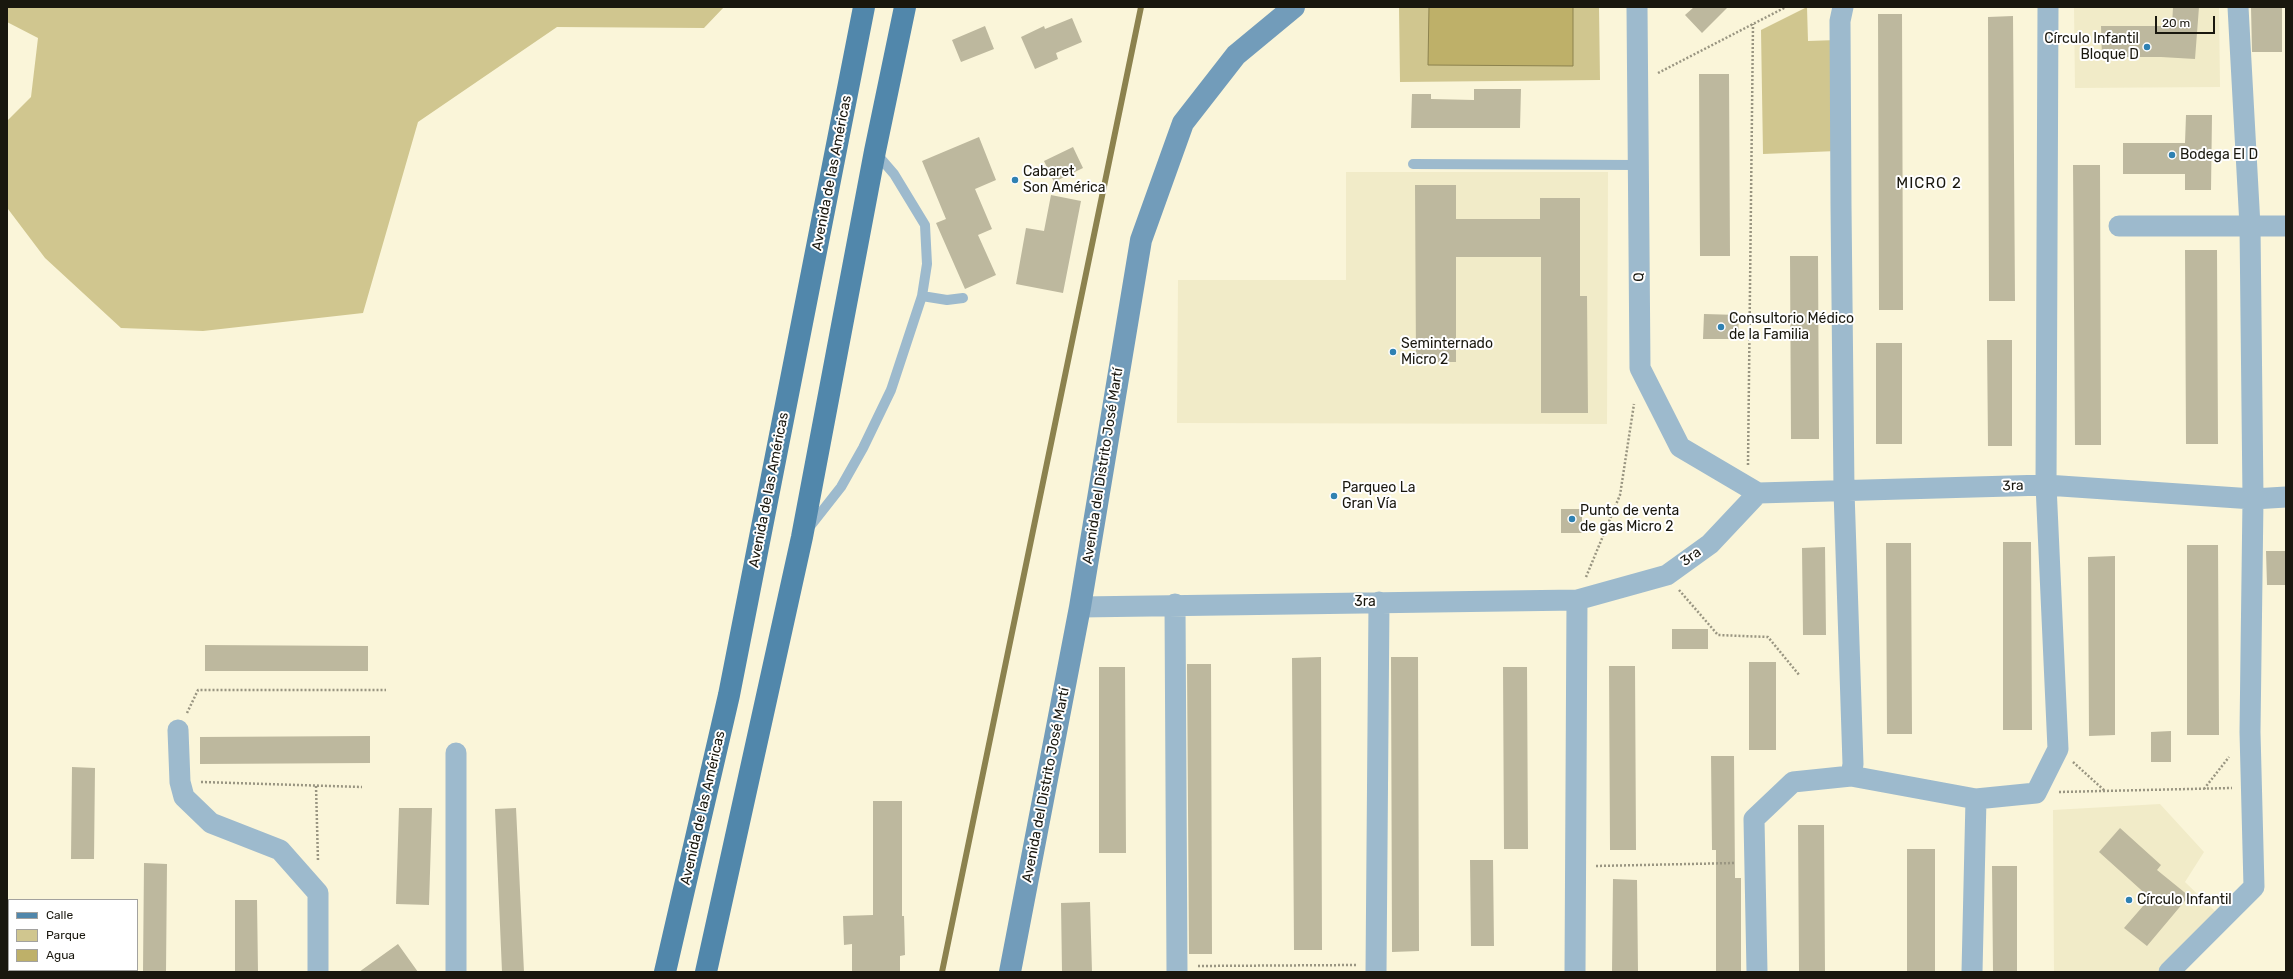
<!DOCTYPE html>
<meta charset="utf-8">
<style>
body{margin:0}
#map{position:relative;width:2293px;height:979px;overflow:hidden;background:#faf5d9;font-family:Rubik,sans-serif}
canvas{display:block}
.frame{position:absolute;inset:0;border:8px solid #19170e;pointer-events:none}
.legend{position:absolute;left:8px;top:899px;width:130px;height:72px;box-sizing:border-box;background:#fff;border:1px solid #a3a29f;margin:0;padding:5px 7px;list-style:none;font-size:12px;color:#19170e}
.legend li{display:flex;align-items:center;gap:8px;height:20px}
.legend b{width:20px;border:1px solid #a3a29f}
.scale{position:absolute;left:2155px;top:16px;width:60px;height:18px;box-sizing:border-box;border:2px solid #19170e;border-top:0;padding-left:5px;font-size:12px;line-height:14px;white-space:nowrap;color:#19170e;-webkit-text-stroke:3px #fff;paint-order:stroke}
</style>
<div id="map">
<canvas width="2293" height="979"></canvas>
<div class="frame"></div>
<ul class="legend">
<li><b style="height:5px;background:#5187ab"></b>Calle</li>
<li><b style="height:11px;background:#d0c68f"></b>Parque</li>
<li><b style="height:11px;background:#beb069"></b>Agua</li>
</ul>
<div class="scale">20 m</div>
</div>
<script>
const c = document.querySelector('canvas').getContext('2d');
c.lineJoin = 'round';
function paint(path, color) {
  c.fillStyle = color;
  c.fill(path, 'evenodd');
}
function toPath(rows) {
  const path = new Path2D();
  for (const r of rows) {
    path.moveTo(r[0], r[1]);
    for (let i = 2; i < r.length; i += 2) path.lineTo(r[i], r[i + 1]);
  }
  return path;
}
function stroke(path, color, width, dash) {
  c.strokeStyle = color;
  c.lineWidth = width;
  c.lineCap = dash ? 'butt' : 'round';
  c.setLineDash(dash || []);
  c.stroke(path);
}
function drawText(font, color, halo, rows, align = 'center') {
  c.font = font + ' Rubik,sans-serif';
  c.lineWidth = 4;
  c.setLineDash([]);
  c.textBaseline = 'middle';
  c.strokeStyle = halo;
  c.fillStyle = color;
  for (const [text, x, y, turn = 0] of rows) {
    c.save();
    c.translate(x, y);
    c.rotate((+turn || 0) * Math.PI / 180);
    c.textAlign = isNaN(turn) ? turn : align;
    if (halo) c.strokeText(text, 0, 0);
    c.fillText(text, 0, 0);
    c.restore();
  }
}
paint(toPath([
 [2074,7,2219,7,2220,87,2075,88],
 [1346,172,1608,172,1607,424,1177,423,1178,280,1346,280],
 [2160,804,2204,852,2185,882,2222,918,2171,972,2054,972,2053,810]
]), '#f1ebc8');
paint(toPath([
 [7,7,724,7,704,28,557,27,418,122,363,313,203,331,121,328,45,258,8,209,7,121,31,97,38,38,7,22],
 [1399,7,1599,7,1600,80,1400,82],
 [1807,7,1808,41,1837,40,1837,151,1763,154,1761,30]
]), '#d0c68f');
const water = toPath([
 [1429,7,1573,7,1573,66,1428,65,1429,7]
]);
paint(water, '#beb069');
stroke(water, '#8c824e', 1);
stroke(toPath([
 [942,972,1141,7]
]), '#8c824e', 6);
paint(toPath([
 [1694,7,1728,7,1702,33,1685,15],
 [2173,7,2199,7,2195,59,2161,57,2102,57,2101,26,2172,26],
 [2251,7,2282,7,2282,52,2252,52],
 [1878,14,1902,14,1903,310,1879,310],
 [2013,16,2015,301,1989,301,1988,17],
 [1072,18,1082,42,1056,53,1058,59,1035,69,1021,37,1044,26,1045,29],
 [985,26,994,49,961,62,952,40],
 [1699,74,1729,74,1730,256,1700,256],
 [1474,89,1521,89,1520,128,1411,128,1412,94,1431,94,1431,99,1474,100],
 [2186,115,2212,115,2211,190,2185,190,2185,174,2123,174,2123,143,2185,143],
 [979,137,996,180,975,189,992,229,978,235,996,275,965,289,936,223,946,219,922,161],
 [1073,147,1083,168,1054,182,1044,161],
 [2073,165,2100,165,2101,445,2075,445],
 [1415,185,1456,185,1456,219,1540,219,1540,198,1580,198,1580,296,1587,296,1588,413,1541,413,1541,257,1456,257,1456,362,1416,362],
 [1051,195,1081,201,1063,293,1016,284,1026,228,1044,231],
 [2185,250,2217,250,2218,444,2186,444],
 [1790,256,1818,256,1819,439,1791,439],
 [1704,314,1739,315,1738,339,1703,339],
 [1987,340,2012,340,2012,446,1988,446],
 [1876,343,1902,343,1902,444,1876,444],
 [1561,509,1582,509,1582,533,1561,533],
 [2003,542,2031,542,2032,730,2003,730],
 [1886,543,1911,543,1912,734,1887,734],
 [2187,545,2218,545,2219,735,2187,735],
 [1825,547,1826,635,1803,635,1802,548],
 [2266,551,2286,551,2286,585,2267,585],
 [2115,556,2115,735,2089,736,2088,557],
 [1672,629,1708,629,1708,649,1672,649],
 [205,645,368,646,368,671,205,671],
 [1321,657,1322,950,1294,950,1292,658],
 [1391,657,1418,657,1419,951,1392,952],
 [1749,662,1776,662,1776,750,1749,750],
 [1187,664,1211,664,1212,954,1189,954],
 [1609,666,1635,666,1636,850,1610,850],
 [1099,667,1125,667,1126,853,1099,853],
 [1503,667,1527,667,1528,849,1504,849],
 [2171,731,2171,762,2151,762,2151,732],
 [370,736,370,763,200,764,200,737],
 [1711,756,1734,756,1735,878,1741,878,1741,972,1716,972,1716,850,1712,850],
 [72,767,95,768,94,859,71,859],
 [873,801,902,801,902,916,904,916,905,955,900,956,900,972,852,972,852,944,844,945,843,916,873,915],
 [399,808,432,808,429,905,396,904],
 [516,808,524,972,502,972,495,809],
 [1798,825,1824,825,1825,972,1799,972],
 [2120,828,2161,865,2157,870,2189,896,2147,946,2124,928,2150,898,2099,852],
 [1907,849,1935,849,1935,972,1907,972],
 [1470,860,1493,860,1494,946,1471,946],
 [144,863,167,864,166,972,143,972],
 [1992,866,2017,866,2017,972,1993,972],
 [1613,879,1637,880,1638,972,1612,972],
 [235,900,257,900,258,972,235,972],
 [1090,902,1092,972,1062,972,1061,903],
 [398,944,418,972,359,972]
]), '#bdb89e');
stroke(toPath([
 [1658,73,1786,7],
 [1748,465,1753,24],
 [1586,577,1620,495,1634,404],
 [1679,590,1718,635,1768,637,1800,676],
 [187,713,198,690,386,690],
 [2073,762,2105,791],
 [201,782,362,787],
 [316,786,318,861],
 [2204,789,2229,757],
 [2059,792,2232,788],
 [1596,866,1735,863],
 [1198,966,1357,965]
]), '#999581', 2.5, [2, 2]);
stroke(toPath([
 [1413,164,1638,165],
 [922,296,947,300,963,298],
 [808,529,841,487,863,448,891,390,922,296,927,264,925,225,894,174,875,152]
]), '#9dbacd', 10);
stroke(toPath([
 [1637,7,1640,368,1680,447,1758,493],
 [1843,7,1840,21,1841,205,1844,491,1853,764,1851,776],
 [2119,226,2286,226],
 [1175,604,1177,972],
 [1080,607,1577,600,1667,575,1710,544,1758,493,2046,485,2253,499,2286,497],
 [178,730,180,782,184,797,211,823,280,850,318,893,318,972],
 [456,753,456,972],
 [1376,972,1379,602],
 [1575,972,1577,600],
 [1757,972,1754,819,1793,782,1851,776,1976,799,2036,793,2058,749,2046,485,2048,7],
 [1972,972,1976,799],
 [2169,972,2254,887,2250,732,2253,499,2250,226,2238,7]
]), '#9dbacd', 21);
stroke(toPath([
 [1010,972,1080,607,1141,240,1183,123,1236,55,1294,7]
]), '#729cba', 22);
stroke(toPath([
 [665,972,729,695,864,7],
 [706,972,802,537,875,151,905,7]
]), '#5187ab', 22);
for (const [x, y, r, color] of [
 [2147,47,4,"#2f81b2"],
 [2172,155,4,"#2f81b2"],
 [1015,180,4,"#2f81b2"],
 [1721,327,4,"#2f81b2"],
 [1393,352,4,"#2f81b2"],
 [1334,496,4,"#2f81b2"],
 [1572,519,4,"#2f81b2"],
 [2129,900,4,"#2f81b2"]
]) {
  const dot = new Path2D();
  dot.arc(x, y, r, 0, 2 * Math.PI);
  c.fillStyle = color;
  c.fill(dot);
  stroke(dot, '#fff', 1.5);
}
drawText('14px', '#19170e', '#fff', [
 ["Círculo Infantil",2139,39,"right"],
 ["Bloque D",2139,55,"right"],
 ["Bodega El D",2180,155],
 ["Cabaret",1023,172],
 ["Son América",1023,188],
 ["Consultorio Médico",1729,319],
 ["de la Familia",1729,335],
 ["Seminternado",1401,344],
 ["Micro 2",1401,360],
 ["Parqueo La",1342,488],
 ["Gran Vía",1342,504],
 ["Punto de venta",1580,511],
 ["de gas Micro 2",1580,527],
 ["Círculo Infantil",2137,900]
], 'left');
drawText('14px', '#19170e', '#fff', [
 ["Avenida de las Américas",832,173,-79],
 ["Q",1639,277,-91],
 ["Avenida del Distrito José Martí",1103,466,-81],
 ["3ra",2013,486,-2],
 ["Avenida de las Américas",769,490,-79],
 ["3ra",1691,557,-36],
 ["3ra",1365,602],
 ["Avenida del Distrito José Martí",1046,785,-79],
 ["Avenida de las Américas",703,808,-77]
]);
c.letterSpacing = '1px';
drawText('15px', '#19170e', '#fff', [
 ["MICRO 2",1929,184]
]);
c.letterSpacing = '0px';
</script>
